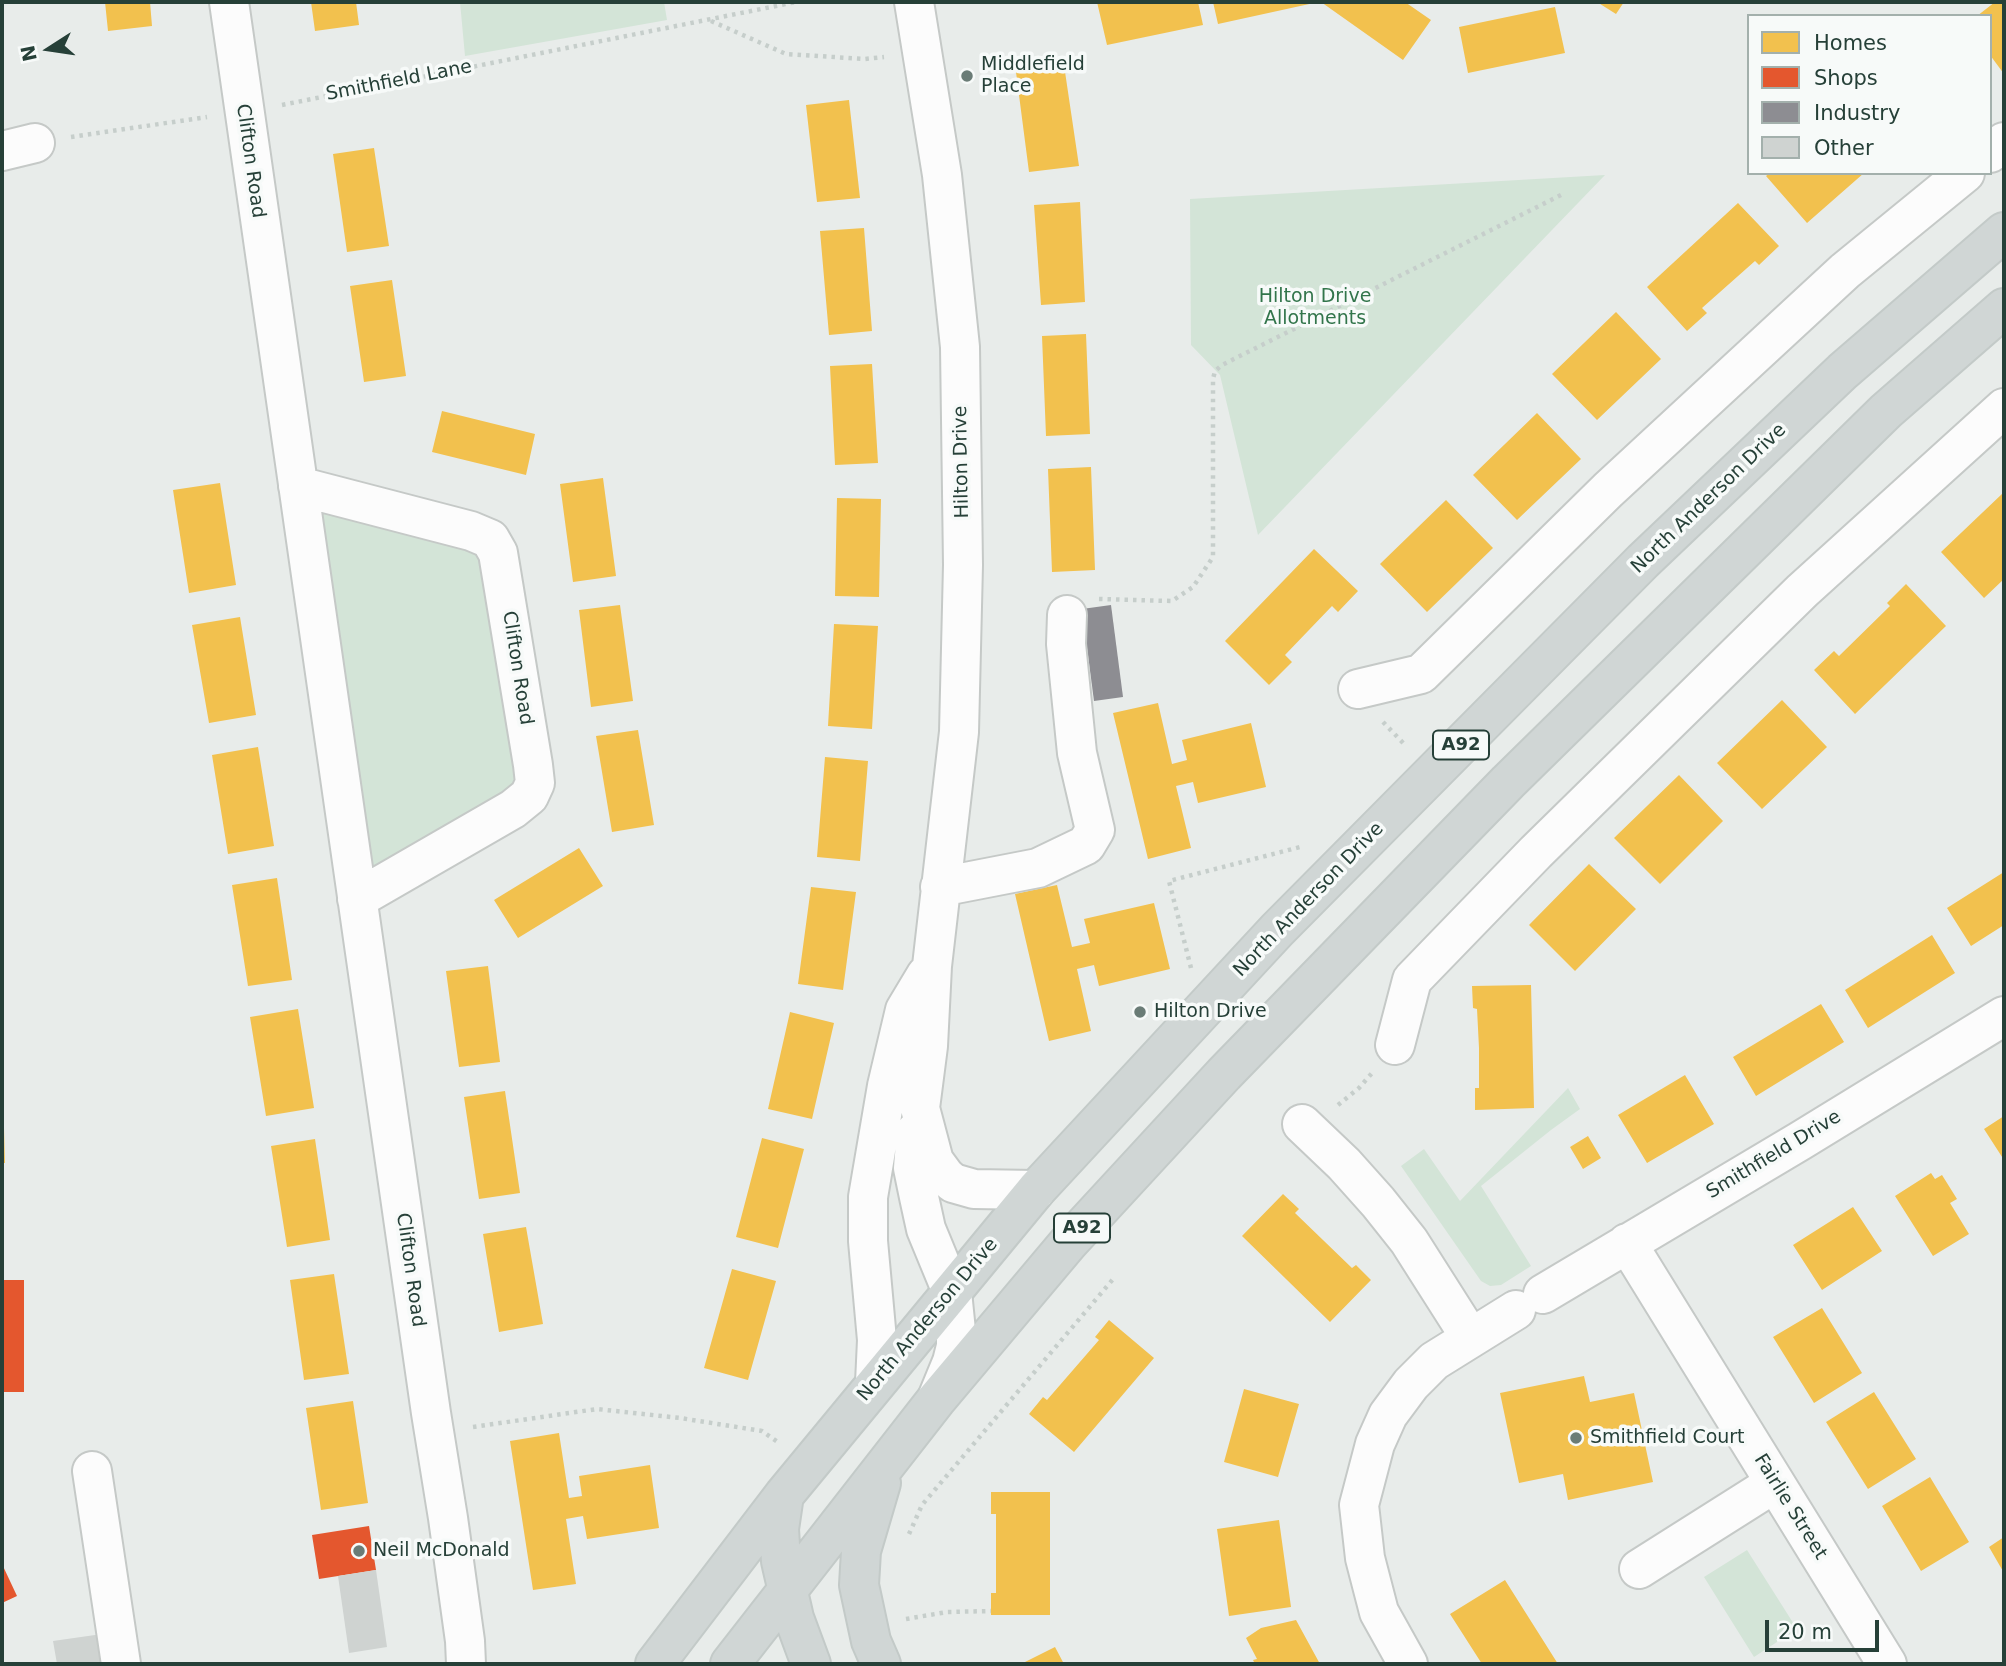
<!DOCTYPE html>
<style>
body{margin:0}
#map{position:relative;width:2006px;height:1666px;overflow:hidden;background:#e8ecea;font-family:"DejaVu Sans",sans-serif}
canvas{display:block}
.frame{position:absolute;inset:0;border:4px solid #264038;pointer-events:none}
.legend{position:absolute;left:1747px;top:14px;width:245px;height:161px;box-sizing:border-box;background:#f7faf9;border:2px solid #a3b0ac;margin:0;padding:9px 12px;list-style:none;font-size:21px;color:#264038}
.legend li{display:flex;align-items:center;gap:14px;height:35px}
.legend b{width:35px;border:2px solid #a3b0ac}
.north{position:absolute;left:14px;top:14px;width:70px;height:70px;-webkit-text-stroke:5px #f7faf9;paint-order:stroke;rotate:258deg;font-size:19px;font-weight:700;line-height:28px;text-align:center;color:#264038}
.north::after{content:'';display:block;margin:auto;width:24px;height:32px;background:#264038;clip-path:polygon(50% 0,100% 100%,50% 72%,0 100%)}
.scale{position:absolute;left:1765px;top:1620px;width:114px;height:32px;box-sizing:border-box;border:4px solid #264038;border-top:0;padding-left:9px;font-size:21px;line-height:24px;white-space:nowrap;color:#264038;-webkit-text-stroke:5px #f7faf9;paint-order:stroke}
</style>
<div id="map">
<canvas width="2006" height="1666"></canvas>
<div class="frame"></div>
<ul class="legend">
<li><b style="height:19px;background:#f2c14e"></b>Homes</li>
<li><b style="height:19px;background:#e4572e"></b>Shops</li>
<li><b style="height:19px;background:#8d8d92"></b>Industry</li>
<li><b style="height:19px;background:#cfd3d1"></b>Other</li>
</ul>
<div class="north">N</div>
<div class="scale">20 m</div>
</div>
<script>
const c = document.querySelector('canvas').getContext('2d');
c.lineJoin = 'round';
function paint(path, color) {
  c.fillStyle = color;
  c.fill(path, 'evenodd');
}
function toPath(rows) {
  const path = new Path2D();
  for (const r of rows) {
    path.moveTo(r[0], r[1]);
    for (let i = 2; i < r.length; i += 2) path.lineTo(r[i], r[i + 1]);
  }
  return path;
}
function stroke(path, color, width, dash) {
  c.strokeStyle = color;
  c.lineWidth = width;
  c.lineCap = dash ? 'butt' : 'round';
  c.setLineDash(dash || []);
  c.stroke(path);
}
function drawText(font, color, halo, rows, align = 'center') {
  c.font = font + ' "DejaVu Sans",sans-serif';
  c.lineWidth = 7;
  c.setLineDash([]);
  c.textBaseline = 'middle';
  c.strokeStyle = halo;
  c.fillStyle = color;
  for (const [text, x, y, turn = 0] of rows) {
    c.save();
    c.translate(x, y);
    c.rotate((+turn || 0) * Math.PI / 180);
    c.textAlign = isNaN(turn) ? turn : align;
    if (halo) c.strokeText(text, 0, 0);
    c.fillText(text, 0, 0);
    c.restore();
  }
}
paint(toPath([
 [460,2,664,2,667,20,465,56],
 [1605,175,1258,535,1220,375,1191,345,1190,199],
 [298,486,490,539,535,783,357,899],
 [1568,1088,1580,1109,1551,1130,1481,1186,1531,1266,1501,1285,1490,1286,1481,1281,1401,1166,1424,1149,1460,1201],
 [1747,1550,1797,1629,1754,1657,1704,1577]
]), '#d3e4d7');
paint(toPath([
 [105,2,150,2,152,26,108,31],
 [311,2,356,2,359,25,315,31],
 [1097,2,1198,2,1203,25,1107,45],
 [1213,2,1314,2,1314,3,1218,24],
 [1321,2,1405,2,1431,20,1403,60],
 [1597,2,1624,2,1616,14],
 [1995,2,2004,2,2004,74,1990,55,1990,16,1977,16],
 [1555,7,1565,53,1468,73,1459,27],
 [1064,65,1079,166,1029,172,1016,72],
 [849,100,860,198,817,202,806,105],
 [374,148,389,246,347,252,333,154],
 [1770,173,1864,173,1807,223,1766,176],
 [1080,202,1085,302,1041,305,1034,205],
 [1738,203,1779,246,1759,265,1755,261,1702,308,1707,313,1687,331,1647,287],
 [864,228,872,331,829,335,820,231],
 [392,280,406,376,364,382,350,286],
 [1616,312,1661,359,1597,420,1552,374],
 [1086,334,1090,434,1046,436,1042,336],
 [872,364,878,463,835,465,830,366],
 [442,411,535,434,526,475,432,452],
 [1537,413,1581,459,1517,520,1473,475],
 [1091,467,1095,570,1052,572,1048,469],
 [603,478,616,576,573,582,560,484],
 [220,483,236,585,189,593,173,490],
 [2003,493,2004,579,1984,598,1941,552],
 [837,498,881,499,879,597,835,596],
 [1446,500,1493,548,1427,612,1380,564],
 [1314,549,1358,591,1338,612,1332,606,1285,655,1292,662,1269,685,1225,641],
 [1906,584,1946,626,1855,714,1814,670,1834,651,1839,656,1890,606,1887,603],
 [620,605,633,701,591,707,579,610],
 [240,617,256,715,209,723,192,625],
 [834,624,878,626,872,729,828,726],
 [1782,700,1827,747,1762,809,1717,763],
 [1158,703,1172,764,1187,760,1182,740,1251,723,1266,787,1198,803,1193,782,1176,786,1191,848,1148,859,1113,713],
 [638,730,654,825,612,832,596,736],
 [258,747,274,846,228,854,212,755],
 [825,757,868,761,860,861,817,857],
 [1679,775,1723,821,1660,884,1614,838],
 [579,848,603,886,518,938,494,900],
 [1589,864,1636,909,1575,971,1529,925],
 [2004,872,2004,925,1971,946,1947,908],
 [277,878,292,980,248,986,232,885],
 [1057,885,1072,947,1090,943,1084,919,1154,903,1170,969,1099,986,1094,965,1077,969,1091,1031,1049,1041,1015,894],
 [811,887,856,892,843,990,798,984],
 [1932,935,1955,973,1868,1028,1845,990],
 [488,966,500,1062,459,1067,446,971],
 [1531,985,1534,1108,1475,1110,1475,1088,1479,1088,1479,1048,1477,1009,1473,1008,1472,986],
 [1821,1004,1844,1042,1756,1096,1733,1057],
 [298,1009,314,1108,266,1116,250,1017],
 [790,1012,834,1023,812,1119,768,1109],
 [1685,1075,1714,1124,1647,1163,1618,1115],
 [505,1091,520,1193,479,1199,464,1097],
 [2004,1116,2004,1160,1984,1129],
 [2,1128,4,1128,5,1163,2,1163],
 [1588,1136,1601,1158,1583,1169,1570,1147],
 [762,1138,804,1149,778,1248,736,1237],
 [315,1139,330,1240,287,1247,271,1146],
 [1931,1173,1935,1179,1942,1175,1957,1199,1950,1203,1969,1234,1933,1256,1895,1196],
 [1283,1194,1299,1209,1295,1213,1352,1268,1356,1265,1371,1280,1330,1322,1242,1236],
 [1853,1207,1882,1251,1822,1290,1793,1245],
 [526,1227,543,1324,499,1332,483,1234],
 [732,1269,776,1281,748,1380,704,1368],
 [334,1274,349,1374,304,1380,290,1280],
 [1822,1308,1862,1373,1814,1403,1773,1337],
 [1109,1320,1154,1358,1074,1452,1029,1414,1043,1397,1047,1400,1099,1340,1095,1337],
 [1584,1376,1590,1402,1634,1393,1653,1482,1568,1500,1563,1474,1519,1483,1500,1393],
 [1244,1389,1299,1404,1278,1477,1224,1462],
 [1874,1392,1916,1459,1868,1489,1826,1422],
 [353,1401,368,1503,321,1510,306,1408],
 [559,1433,569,1498,582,1496,579,1476,650,1465,659,1528,587,1539,583,1516,566,1519,576,1584,533,1590,510,1441],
 [1930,1477,1969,1542,1921,1571,1882,1506],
 [991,1492,1050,1492,1050,1615,991,1615,991,1593,996,1593,996,1514,991,1514],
 [1279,1520,1291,1607,1229,1616,1217,1529],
 [2004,1537,2004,1573,1989,1547],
 [1505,1580,1558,1664,1482,1664,1450,1614],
 [1296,1620,1320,1664,1255,1664,1253,1660,1257,1659,1246,1638,1261,1628],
 [1055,1647,1064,1664,1021,1664]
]), '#f2c14e');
paint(toPath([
 [2,1280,24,1280,24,1392,2,1392],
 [369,1526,376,1570,319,1579,312,1535],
 [2,1564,17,1596,2,1603]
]), '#e4572e');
paint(toPath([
 [1111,605,1123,697,1094,701,1082,609]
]), '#8d8d92');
paint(toPath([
 [376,1570,387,1647,349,1653,338,1576],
 [102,1634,106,1664,57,1664,53,1641]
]), '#cfd3d1');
const minor = toPath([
 [229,2,431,1413,448,1518,465,1641,466,1664],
 [914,2,942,175,960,347,963,565,959,732,932,966,928,1046,920,1108,934,1161,945,1176,953,1183,974,1189,1036,1190],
 [2,151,35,143],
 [1990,153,2004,142],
 [298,486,471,531,490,539,498,553,533,765,535,783,529,796,513,809,357,899],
 [1358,689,1421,674,1608,490,1845,271,1965,173],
 [940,887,1038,868,1086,845,1095,830,1077,753,1066,644,1067,615],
 [1395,1045,1412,980,1536,852,1802,591,2004,408],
 [1302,1124,1344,1164,1378,1202,1409,1241,1470,1337],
 [916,1131,913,1168,919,1197,926,1229,952,1292,956,1331,956,1346,952,1362,938,1396],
 [1627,1243,1887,1664],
 [1543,1294,1800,1141,2004,1016],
 [875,1383,877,1340,868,1241,868,1197,887,1086,905,1010,926,975],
 [92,1471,121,1664],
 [1639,1569,1775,1483],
 [1408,1664,1379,1612,1365,1558,1359,1505,1375,1444,1388,1415,1411,1384,1434,1361,1516,1310]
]);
const major = toPath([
 [881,1483,861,1551,859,1585,871,1641,881,1664],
 [784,1495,779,1529,781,1561,794,1618,811,1664],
 [655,1664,784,1495,1036,1190,1277,930,1643,561,1843,371,2004,232],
 [730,1664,936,1400,1069,1242,1224,1074,1508,782,1886,411,2004,308]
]);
stroke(minor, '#c5c9c7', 42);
stroke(major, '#c3cac8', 42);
stroke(toPath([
 [711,21,786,54,865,59,884,57],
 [282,105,796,2],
 [71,137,207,117],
 [1099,599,1172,601,1193,587,1213,557,1213,379,1215,371,1222,365,1565,193],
 [1383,722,1406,746],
 [1191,968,1169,881,1304,846],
 [1338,1105,1359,1088,1372,1073],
 [473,1427,597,1409,680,1418,762,1431,779,1443],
 [909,1534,922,1505,1114,1278],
 [906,1619,947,1612,991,1611]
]), '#c6cecb', 4.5, [3.5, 5]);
stroke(minor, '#fcfcfc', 38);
stroke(major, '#d0d6d5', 38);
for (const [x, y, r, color] of [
 [967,76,7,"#6a7c76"],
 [1140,1012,7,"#6a7c76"],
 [1576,1438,7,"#6a7c76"],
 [359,1551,7,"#6a7c76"]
]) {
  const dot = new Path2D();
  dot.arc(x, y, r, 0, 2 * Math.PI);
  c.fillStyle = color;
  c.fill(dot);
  stroke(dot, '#f7faf9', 2.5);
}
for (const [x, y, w] of [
 [1461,745,56],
 [1082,1228,56]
]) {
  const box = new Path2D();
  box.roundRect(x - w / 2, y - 14.5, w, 29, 5);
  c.fillStyle = '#f7faf9';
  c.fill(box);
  stroke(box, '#264038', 2);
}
drawText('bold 18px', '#264038', null, [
 ["A92",1461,745],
 ["A92",1082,1228]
]);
drawText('19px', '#264038', '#f7faf9', [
 ["Middlefield",981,65],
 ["Place",981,87],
 ["Hilton Drive",1154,1012],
 ["Smithfield Court",1590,1438],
 ["Neil McDonald",373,1551]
], 'left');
drawText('19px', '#264038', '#f7faf9', [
 ["Smithfield Lane",399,81,-11],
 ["Clifton Road",250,161,82],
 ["Hilton Drive",962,462,-91],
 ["North Anderson Drive",1709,499,-44],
 ["Clifton Road",517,668,81],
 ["North Anderson Drive",1309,900,-46],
 ["Smithfield Drive",1774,1155,-31],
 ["Clifton Road",410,1270,82],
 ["North Anderson Drive",928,1320,-50],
 ["Fairlie Street",1790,1507,58]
]);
drawText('19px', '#32754b', '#f7faf9', [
 ["Hilton Drive",1315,297],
 ["Allotments",1315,319]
]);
</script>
